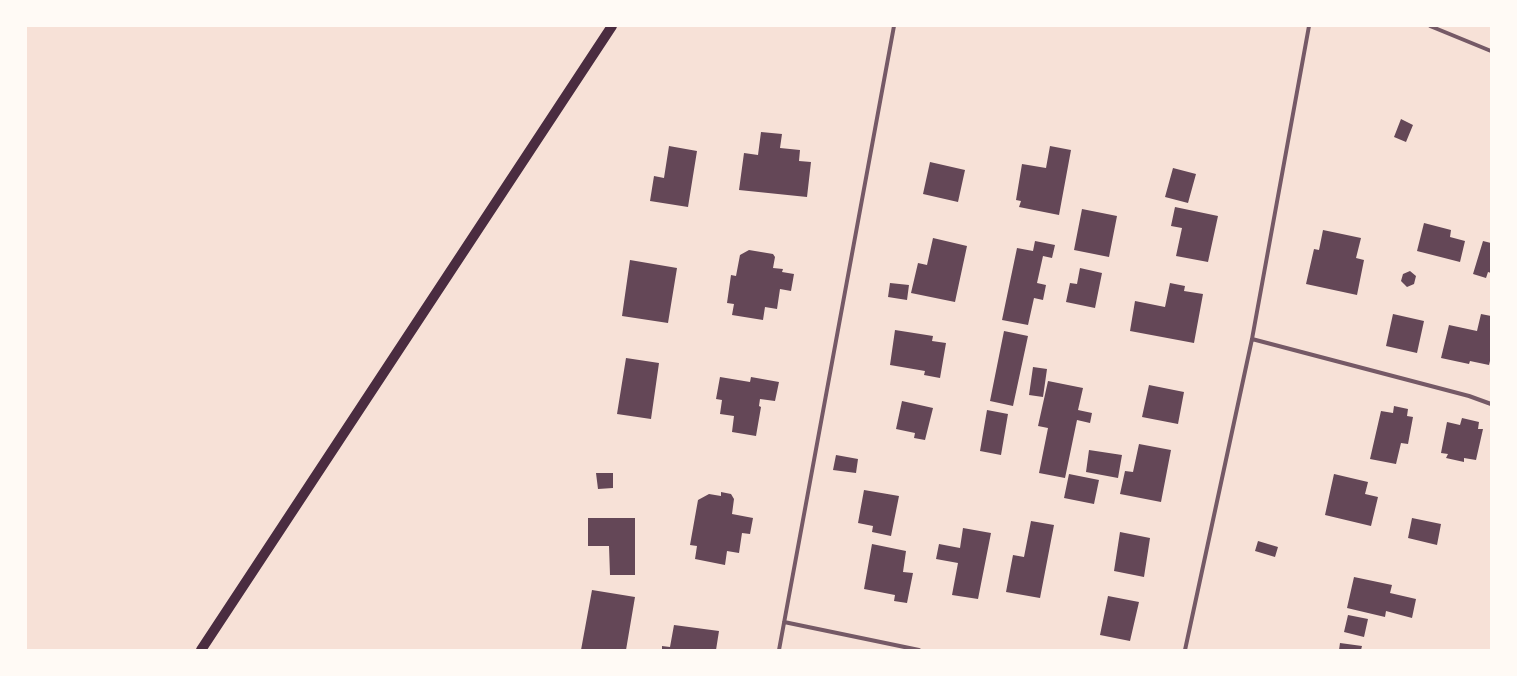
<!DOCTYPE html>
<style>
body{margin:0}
#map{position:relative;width:1517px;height:676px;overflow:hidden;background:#f7e1d7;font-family:Barlow,sans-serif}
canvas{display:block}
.frame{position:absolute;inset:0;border:27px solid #fffaf5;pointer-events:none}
</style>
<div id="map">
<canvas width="1517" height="676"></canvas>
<div class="frame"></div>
</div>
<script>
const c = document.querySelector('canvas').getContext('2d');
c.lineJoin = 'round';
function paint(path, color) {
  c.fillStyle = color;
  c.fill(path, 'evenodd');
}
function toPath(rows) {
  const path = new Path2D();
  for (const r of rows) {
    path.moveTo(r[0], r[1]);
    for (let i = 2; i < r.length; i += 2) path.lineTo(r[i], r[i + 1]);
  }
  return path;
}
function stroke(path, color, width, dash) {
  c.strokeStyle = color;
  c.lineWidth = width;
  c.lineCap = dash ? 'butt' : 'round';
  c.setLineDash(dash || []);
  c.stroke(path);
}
paint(toPath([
 [1401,119,1413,125,1406,142,1394,137],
 [761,132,782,134,780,148,800,150,799,161,811,162,807,197,739,190,744,153,758,155],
 [669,146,697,151,688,207,650,201,654,176,664,178],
 [1050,146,1071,150,1059,215,1019,207,1021,201,1016,200,1022,164,1046,168],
 [930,162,965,170,958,202,923,194],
 [1173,168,1196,174,1188,203,1165,197],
 [1175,207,1218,216,1208,262,1176,256,1182,228,1171,226],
 [1082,209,1117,216,1109,257,1074,250],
 [1424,223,1451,230,1450,237,1465,241,1460,262,1417,251],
 [1323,230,1361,238,1356,258,1364,260,1357,295,1306,284,1314,249,1319,250],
 [933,238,967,246,955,302,911,293,918,263,927,265],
 [1035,241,1055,245,1052,258,1043,256,1037,283,1046,285,1043,300,1034,298,1028,325,1002,320,1017,248,1033,251],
 [1483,241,1491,243,1491,273,1488,272,1486,278,1473,274],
 [749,250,773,254,775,257,773,268,783,269,782,272,794,274,791,291,780,289,777,309,765,307,763,320,732,315,734,304,727,303,731,275,736,276,740,255],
 [630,260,677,268,668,323,622,316],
 [1080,268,1102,273,1095,308,1066,302,1070,283,1077,284],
 [1410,271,1416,276,1414,284,1407,287,1401,281,1403,274],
 [890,283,909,285,907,300,888,297],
 [1170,283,1185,286,1184,291,1203,294,1194,343,1130,331,1135,301,1165,307],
 [1393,314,1424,321,1417,353,1386,346],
 [1481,314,1491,316,1491,357,1489,365,1470,361,1469,364,1441,358,1449,325,1477,331],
 [895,330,933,336,932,341,946,343,940,378,924,375,925,371,890,365],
 [1004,331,1028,336,1013,406,990,401],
 [626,358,659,363,651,419,617,414],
 [1033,367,1047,369,1043,397,1029,395],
 [720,377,750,382,751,377,779,382,775,401,760,399,759,406,761,407,756,436,732,432,734,416,720,414,722,400,716,399],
 [1048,381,1083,388,1078,410,1092,413,1090,423,1077,420,1065,478,1039,473,1048,428,1038,426],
 [1149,385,1184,392,1178,424,1142,417],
 [902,401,933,408,925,440,914,438,915,433,896,429],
 [1394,406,1408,409,1407,416,1413,417,1408,444,1401,443,1396,464,1370,459,1381,411,1393,413],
 [987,410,1008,414,1001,455,980,451],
 [1462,418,1479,422,1478,429,1483,429,1476,460,1464,458,1464,462,1446,458,1448,454,1441,453,1447,422,1460,425],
 [1139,444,1171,450,1161,502,1120,494,1125,471,1133,472],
 [1089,450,1122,455,1118,478,1086,472],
 [836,455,858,459,856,473,833,470],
 [596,473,613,473,613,488,598,489],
 [1069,474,1099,480,1094,504,1064,498],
 [1334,474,1368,482,1365,494,1378,497,1371,526,1325,515],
 [864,490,899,496,891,536,872,532,873,526,858,523],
 [721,492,731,494,734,499,732,514,753,518,750,534,742,533,739,553,727,551,725,565,695,559,697,546,690,545,698,500,709,494,721,496],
 [588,518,635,518,635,575,610,575,609,546,588,546],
 [1412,518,1441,524,1437,545,1408,538],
 [1031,521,1054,525,1040,598,1006,592,1013,555,1024,557],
 [963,528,991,533,978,599,952,595,958,563,936,559,939,544,960,548],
 [1120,532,1150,538,1144,577,1114,571],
 [1258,541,1278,547,1275,557,1255,551],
 [872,544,906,551,903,572,913,573,907,603,894,601,895,595,864,589],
 [1354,577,1392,585,1390,593,1416,599,1412,618,1386,611,1385,617,1347,608],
 [592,590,635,597,626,650,581,650],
 [1108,596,1139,602,1130,641,1100,635],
 [1348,615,1368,619,1364,637,1344,632],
 [674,625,719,631,716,650,662,650,662,646,670,647],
 [1340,643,1362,646,1361,650,1339,650]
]), '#644757');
stroke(toPath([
 [1430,26,1491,51],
 [1252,339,1469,396,1491,404],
 [784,622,919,650],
 [779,650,894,26],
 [1185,650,1252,339,1309,26]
]), '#755966', 4);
stroke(toPath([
 [201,650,612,26]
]), '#4a2c40', 10);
</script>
